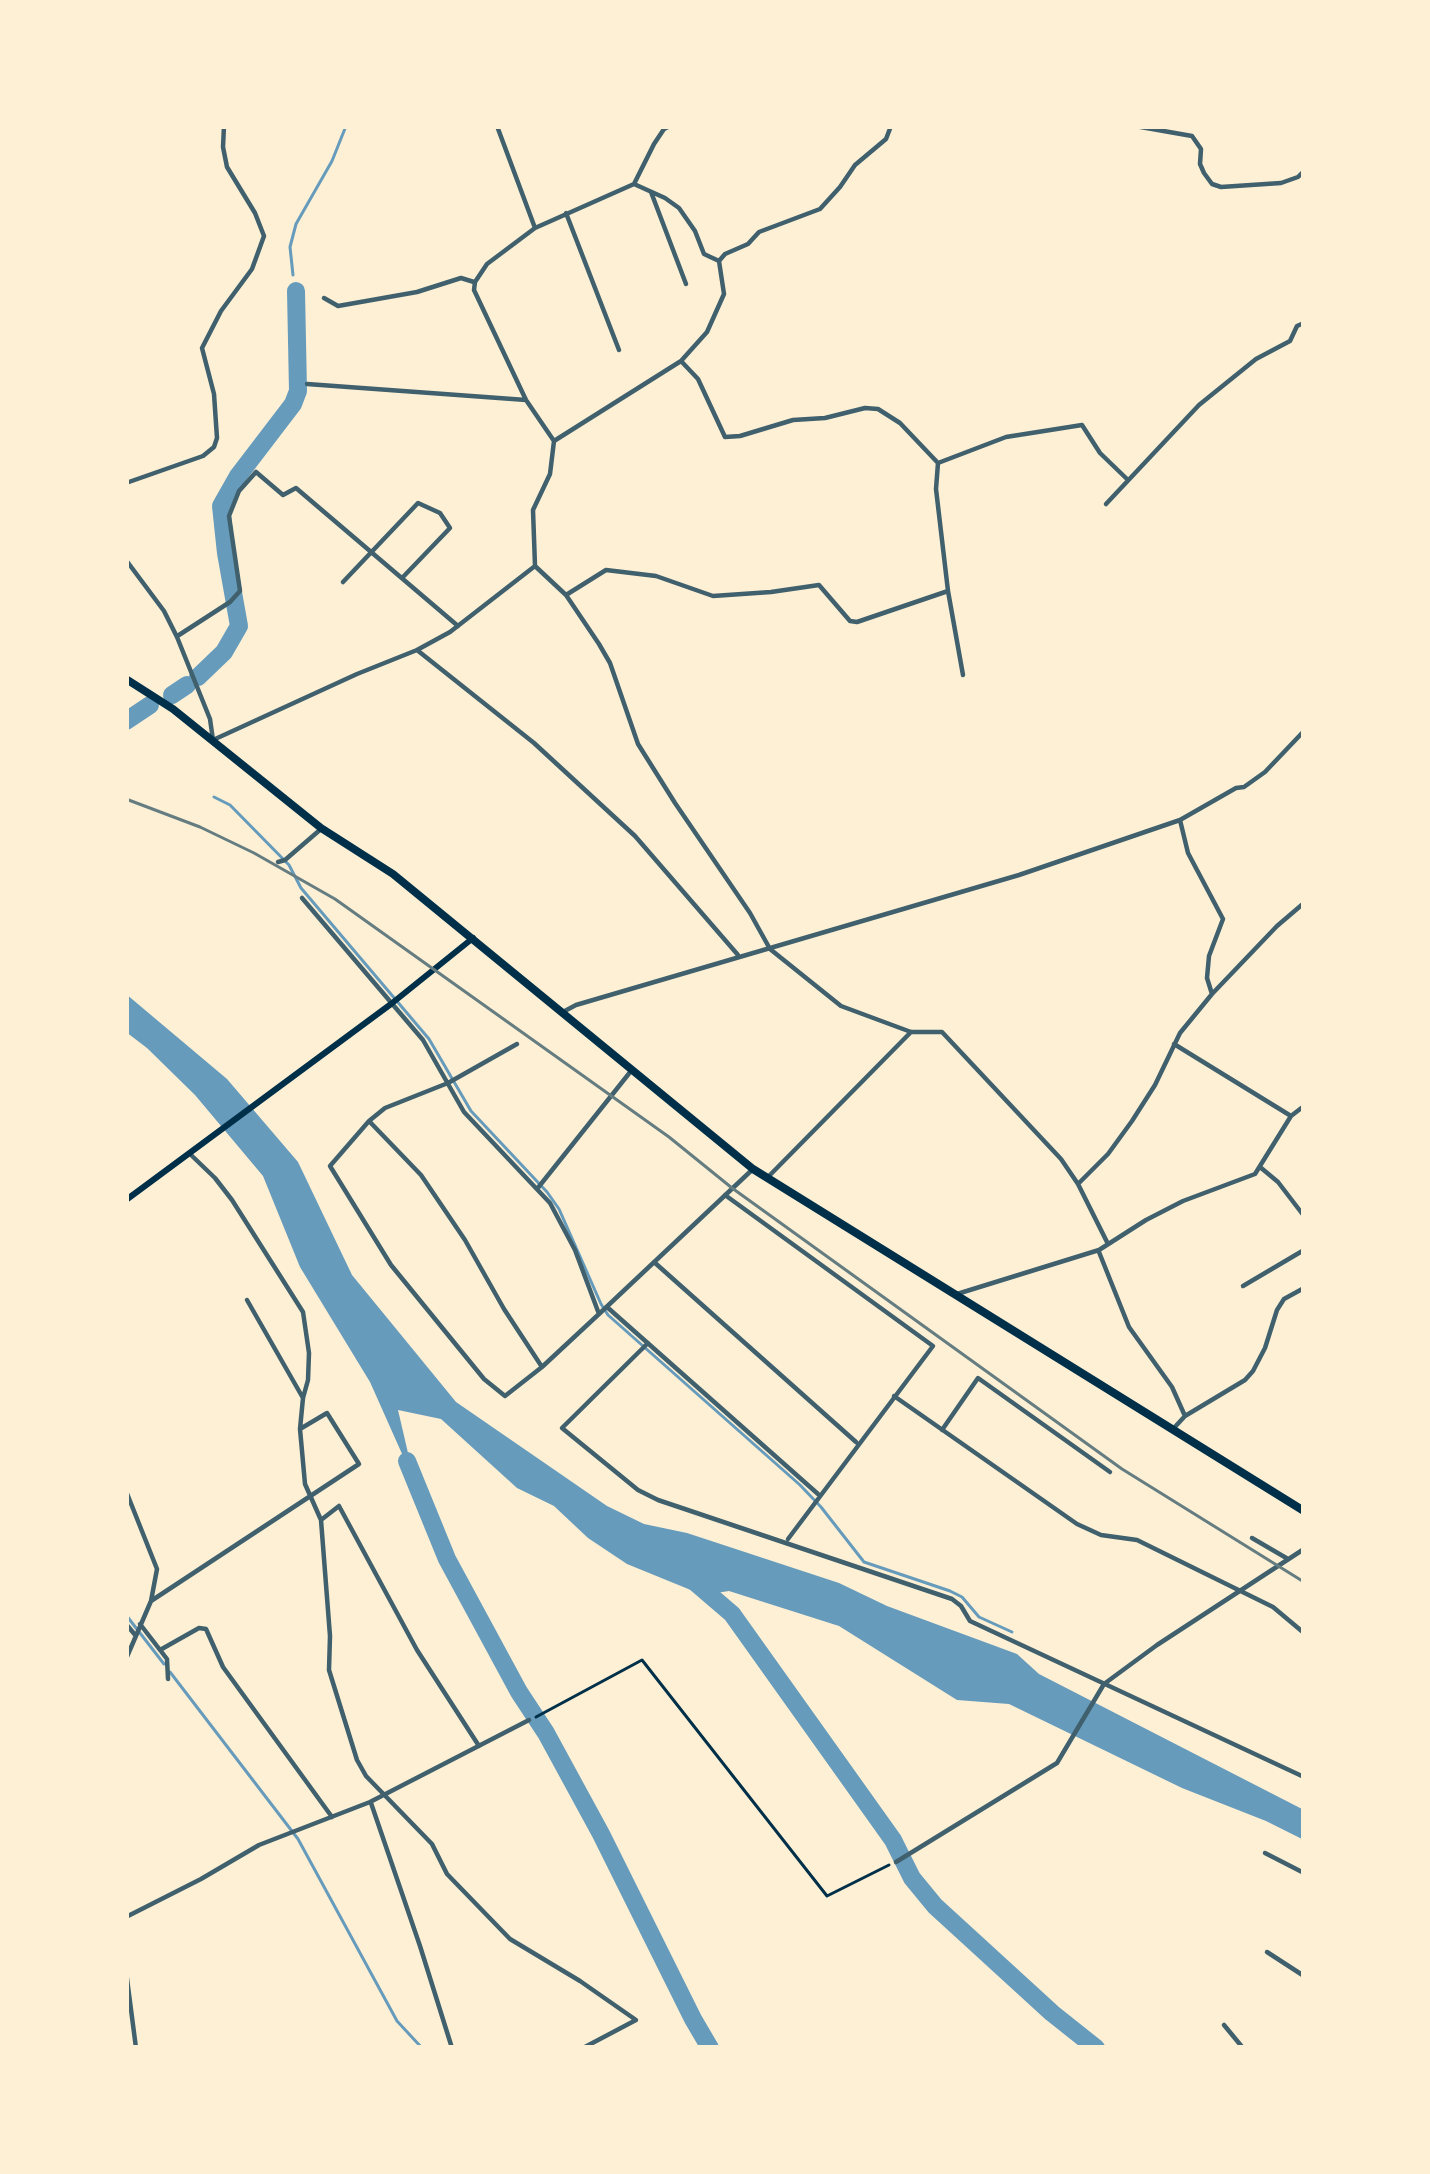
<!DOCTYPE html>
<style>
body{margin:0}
#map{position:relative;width:1430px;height:2174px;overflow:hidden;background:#fdf0d5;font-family:Barlow,sans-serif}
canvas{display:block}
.frame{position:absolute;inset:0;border:129px solid #fdf0d5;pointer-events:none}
</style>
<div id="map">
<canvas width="1430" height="2174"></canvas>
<div class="frame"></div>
</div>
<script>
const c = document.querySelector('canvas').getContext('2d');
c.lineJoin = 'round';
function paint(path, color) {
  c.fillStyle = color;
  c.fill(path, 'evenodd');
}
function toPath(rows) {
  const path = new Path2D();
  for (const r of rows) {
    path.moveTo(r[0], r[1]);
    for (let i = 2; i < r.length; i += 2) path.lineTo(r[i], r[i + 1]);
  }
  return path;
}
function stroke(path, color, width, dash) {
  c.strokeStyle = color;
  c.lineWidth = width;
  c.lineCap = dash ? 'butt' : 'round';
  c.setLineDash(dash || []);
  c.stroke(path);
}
paint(toPath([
 [126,994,227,1079,298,1162,352,1275,456,1402,607,1506,644,1524,687,1533,839,1583,887,1606,1017,1654,1039,1674,1304,1810,1304,1840,1266,1821,1182,1788,1009,1704,957,1700,839,1626,729,1591,703,1595,627,1564,588,1538,554,1506,517,1488,441,1419,398,1410,415,1483,370,1382,300,1267,263,1176,195,1095,147,1048,126,1032]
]), '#669bbc');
stroke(toPath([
 [293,275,290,247,296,224,332,161,346,126],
 [214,797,230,805,289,865,301,888,429,1039,471,1111,547,1192,559,1209,601,1304,608,1315,800,1485,821,1507,864,1562,950,1591,962,1597,979,1617,1012,1632],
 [126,1615,164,1664],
 [170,1672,298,1839,397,2021,422,2048]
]), '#669bbc', 3);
stroke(toPath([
 [198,677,224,652,239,626,226,553,221,506,238,476,293,404,298,391,296,291],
 [172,695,187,685],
 [126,721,150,705],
 [407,1461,447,1559,519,1692,546,1733,601,1834,693,2019,710,2048],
 [690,1578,732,1614,893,1840,912,1878,935,1906,1052,2013,1096,2048]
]), '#669bbc', 18);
stroke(toPath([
 [536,1717,642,1660,827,1896,889,1865]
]), '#003049', 3);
stroke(toPath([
 [497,126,535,228],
 [670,126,664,129,654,144,634,184,535,228,487,264,475,282,474,290,526,400,554,441,550,474,533,510,535,566,566,595,599,644,610,663,638,744,675,803,750,913,770,949,841,1006,911,1032,942,1032,1061,1159,1078,1184,1108,1244],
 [1135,126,1192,136,1201,149,1200,164,1204,173,1212,184,1221,187,1281,183,1298,177,1304,171],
 [634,184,665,198,679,208,695,231,704,254,719,261],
 [651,192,686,284],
 [566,213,619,350],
 [719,261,725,254,748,244,759,232,820,209,840,187,855,165,886,139,891,126],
 [324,298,338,306,417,292,461,278,474,282],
 [307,384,526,400],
 [554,441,681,361,707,332,724,294,719,261],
 [938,463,1006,437,1082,425,1100,453,1128,480],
 [126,483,203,456,214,447,217,438,214,394,202,348,221,311,252,269,264,236,255,213,227,167,223,147,224,126],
 [1106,504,1199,405,1256,359,1290,341,1297,326,1304,323],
 [126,560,164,611,177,637,210,719,213,740,357,674,417,650,450,632,535,566],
 [343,582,418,503,440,513,450,528,403,577],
 [948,591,963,675],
 [566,595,606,570,656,576,713,596,771,592,819,585,850,621,857,622,948,591,936,489,938,463,900,423,878,409,865,408,825,418,793,420,740,436,725,437,698,379,681,361],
 [179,635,230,602,240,591,229,516,239,491,256,472,283,495,296,488,458,626],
 [417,650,534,743,635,836,738,955],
 [1180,820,1188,853,1223,919,1209,956,1207,978,1212,994],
 [278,862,285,860,321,829],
 [302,898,423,1040,464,1112,550,1203,575,1250,599,1314],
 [561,1013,576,1005,1019,875,1180,820,1236,788,1244,787,1265,772,1304,731],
 [1174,1044,1291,1116],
 [369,1121,385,1108,448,1083,517,1044],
 [190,1154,215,1178,232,1200,303,1312,309,1353,308,1380,303,1398,300,1429,305,1484,321,1520,330,1636,329,1670,357,1760,366,1776,432,1844,447,1874,510,1939,580,1981,636,2020,583,2048],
 [1260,1167,1278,1182,1304,1216],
 [768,1177,911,1032],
 [1078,1184,1108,1154,1132,1121,1155,1085,1180,1033,1212,994,1277,926,1304,903],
 [537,1189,631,1071],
 [725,1195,933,1346,788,1539],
 [1099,1252,1129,1327,1172,1387,1185,1416],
 [654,1262,856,1442],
 [1243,1286,1304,1250],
 [957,1294,1099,1250,1146,1220,1183,1201,1255,1174,1291,1116,1304,1106],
 [247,1300,303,1398],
 [607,1307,818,1494],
 [648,1343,562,1428,638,1490,658,1500,952,1599,961,1606,970,1621,1304,1777],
 [542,1367,504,1309,465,1240,421,1175,369,1121,330,1166,391,1265,484,1379,505,1396,542,1367,599,1314,753,1169],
 [894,1396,1077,1524,1101,1535,1137,1540,1273,1607,1304,1633],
 [1173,1429,1185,1416,1245,1380,1253,1371,1265,1348,1277,1310,1284,1299,1304,1288],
 [942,1430,978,1378,1110,1472],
 [126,1491,157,1569,151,1601,126,1659],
 [321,1520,339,1506,417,1650,479,1746],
 [1252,1538,1288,1559],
 [151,1601,359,1464,327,1413,300,1429],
 [126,1624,136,1636],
 [140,1624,167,1659,168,1679],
 [160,1650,199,1628,206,1629,223,1667,332,1817],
 [371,1803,420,1946,452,2048],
 [1265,1853,1304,1873],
 [896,1862,1057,1763,1104,1684,1157,1645,1304,1549],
 [126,1917,201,1879,259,1845,370,1802,529,1720],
 [1267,1952,1304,1976],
 [126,1971,136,2048],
 [1224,2025,1243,2048]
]), '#3f606c', 4.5);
stroke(toPath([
 [126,1200,391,1004,473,938]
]), '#003049', 6);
stroke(toPath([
 [126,679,173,709,321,828,393,874,753,1169,1304,1511]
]), '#003049', 8);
stroke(toPath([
 [126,799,200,827,254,853,335,899,669,1137,732,1188,1122,1469,1304,1582]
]), '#657d81', 3);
</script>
